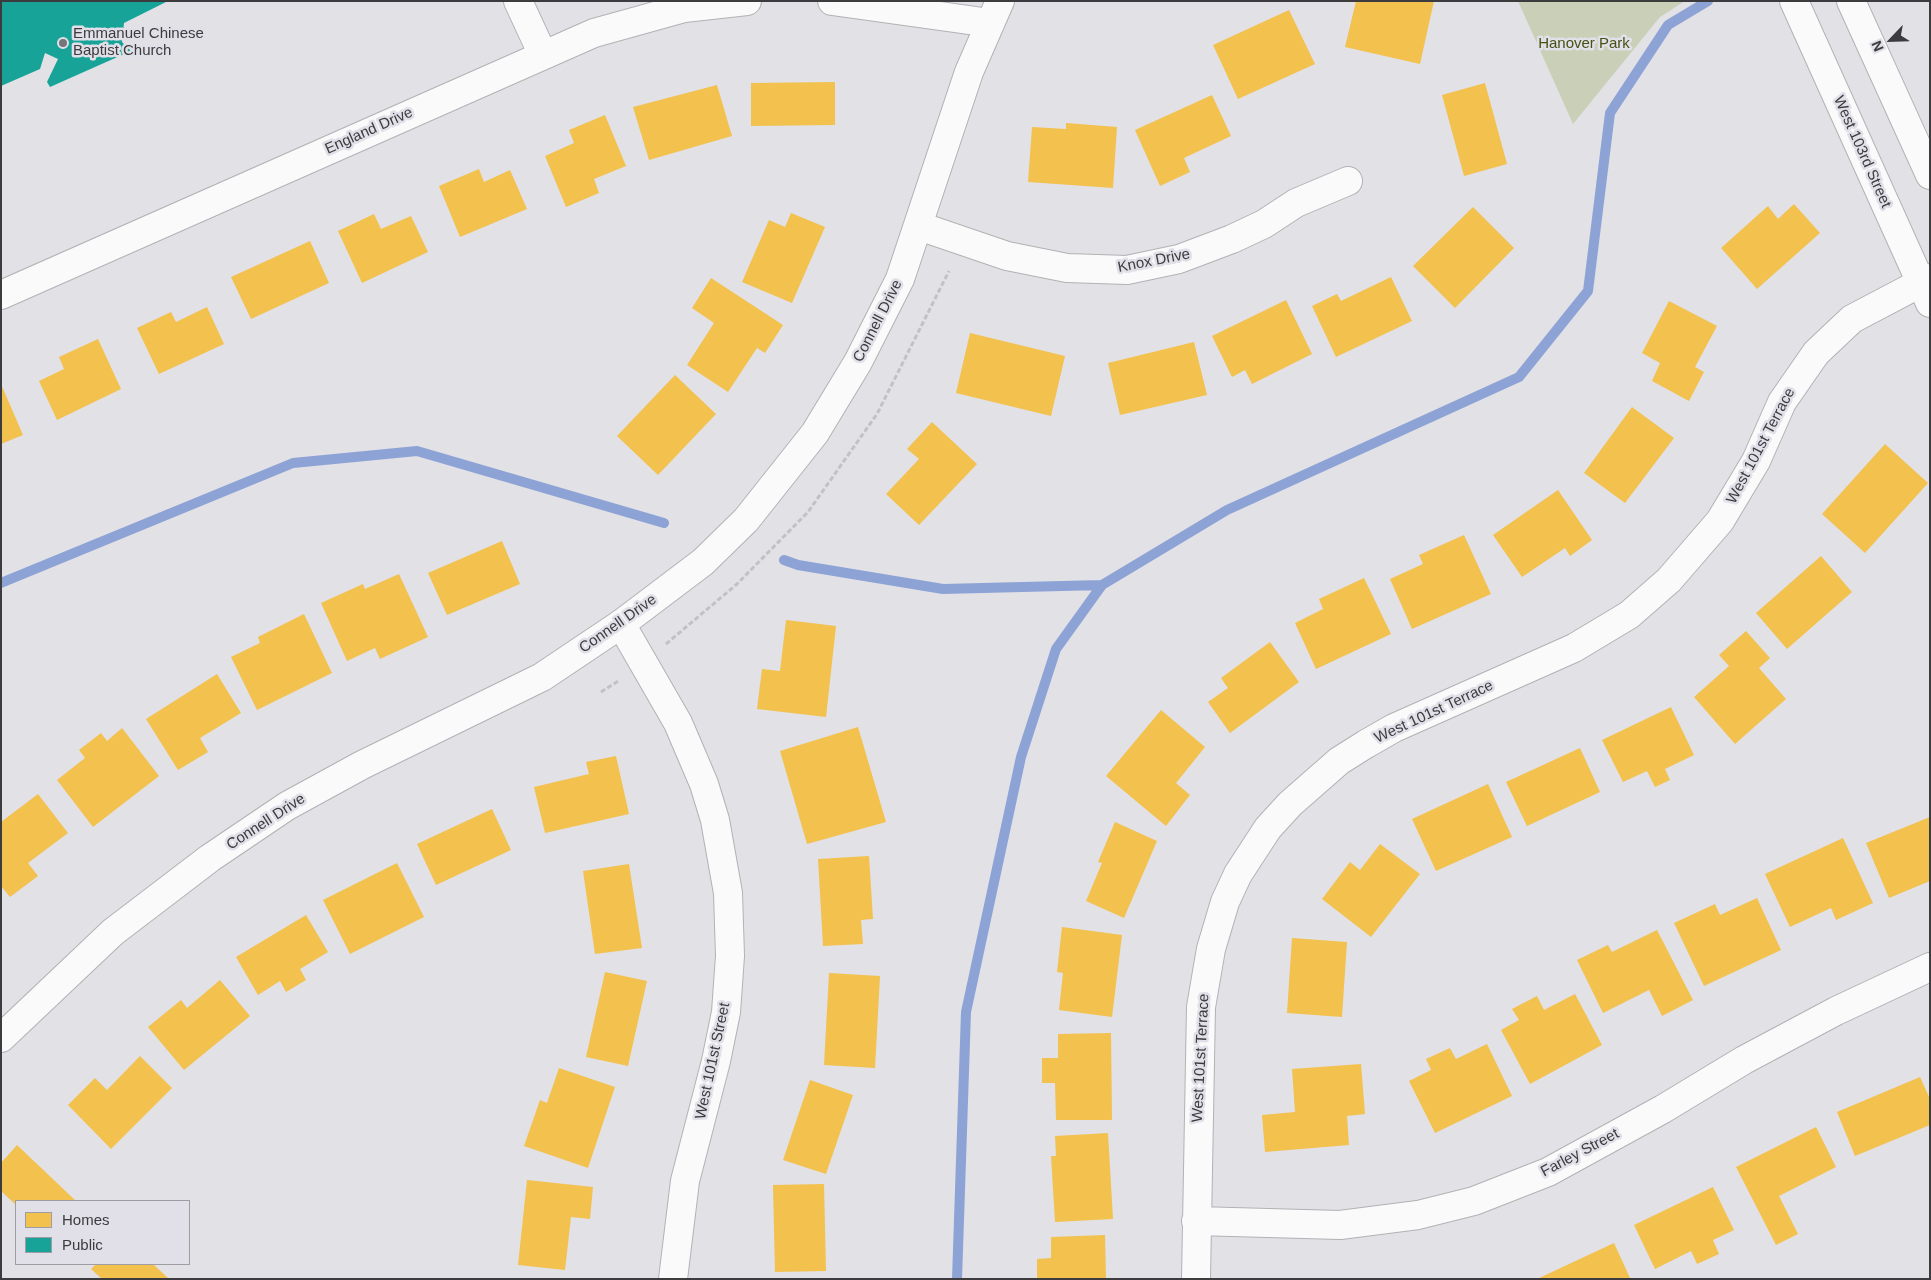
<!DOCTYPE html>
<style>
body{margin:0}
#map{position:relative;width:1931px;height:1280px;overflow:hidden;background:#e2e1e6;font-family:Arial,sans-serif}
canvas{display:block}
.frame{position:absolute;inset:0;border:2px solid #3c3b3e;pointer-events:none}
.legend{position:absolute;left:15px;top:1200px;width:175px;height:65px;box-sizing:border-box;background:#e1dfe8;border:1px solid #9f9da4;margin:0;padding:6px 9px;list-style:none;font-size:15px;color:#3c3b3e}
.legend li{display:flex;align-items:center;gap:10px;height:25px}
.legend b{width:25px;border:1px solid #9f9da4}
.north{position:absolute;left:1866px;top:15px;width:50px;height:50px;-webkit-text-stroke:4px #e1dfe8;paint-order:stroke;rotate:246deg;font-size:14px;font-weight:700;line-height:20px;text-align:center;color:#3c3b3e}
.north::after{content:'';display:block;margin:auto;width:18px;height:22px;background:#3c3b3e;clip-path:polygon(50% 0,100% 100%,50% 72%,0 100%)}
</style>
<div id="map">
<canvas width="1931" height="1280"></canvas>
<div class="frame"></div>
<ul class="legend">
<li><b style="height:14px;background:#f2c14e"></b>Homes</li>
<li><b style="height:14px;background:#17a398"></b>Public</li>
</ul>
<div class="north">N</div>
</div>
<script>
const c = document.querySelector('canvas').getContext('2d');
c.lineJoin = 'round';
function paint(path, color) {
  c.fillStyle = color;
  c.fill(path, 'evenodd');
}
function toPath(rows) {
  const path = new Path2D();
  for (const r of rows) {
    path.moveTo(r[0], r[1]);
    for (let i = 2; i < r.length; i += 2) path.lineTo(r[i], r[i + 1]);
  }
  return path;
}
function stroke(path, color, width, dash) {
  c.strokeStyle = color;
  c.lineWidth = width;
  c.lineCap = dash ? 'butt' : 'round';
  c.setLineDash(dash || []);
  c.stroke(path);
}
function drawText(font, color, halo, rows, align = 'center') {
  c.font = font + ' Arial,sans-serif';
  c.lineWidth = 5;
  c.setLineDash([]);
  c.textBaseline = 'middle';
  c.strokeStyle = halo;
  c.fillStyle = color;
  for (const [text, x, y, turn = 0] of rows) {
    c.save();
    c.translate(x, y);
    c.rotate((+turn || 0) * Math.PI / 180);
    c.textAlign = isNaN(turn) ? turn : align;
    if (halo) c.strokeText(text, 0, 0);
    c.fillText(text, 0, 0);
    c.restore();
  }
}
paint(toPath([
 [1518,1,1685,1,1660,17,1573,124]
]), '#c9d0b7');
paint(toPath([
 [1356,1,1434,1,1420,64,1345,47],
 [1289,10,1315,64,1238,99,1213,45],
 [835,82,835,125,751,126,751,83],
 [1485,83,1507,164,1464,176,1442,95],
 [717,85,732,136,649,160,633,107],
 [1212,95,1231,136,1184,158,1190,172,1160,186,1135,130],
 [605,115,626,166,594,179,599,193,566,207,545,156,574,143,569,130],
 [1066,123,1117,127,1113,188,1028,182,1032,127,1066,129],
 [479,169,484,182,510,170,527,209,460,237,439,186],
 [1794,204,1820,233,1757,289,1721,248,1768,206,1778,219],
 [1473,207,1514,248,1455,308,1413,266],
 [791,213,825,227,792,303,742,282,769,220,785,227],
 [374,214,381,229,411,216,428,252,362,283,338,231],
 [310,241,329,283,251,319,231,277],
 [1391,277,1412,321,1336,357,1312,306,1337,294,1341,301],
 [711,278,783,325,765,353,757,348,728,392,687,365,714,323,692,308],
 [1286,300,1312,354,1252,384,1245,370,1232,377,1212,336],
 [1669,301,1717,326,1695,367,1704,372,1689,401,1652,381,1660,363,1642,353],
 [207,307,224,344,159,374,137,328,171,312,176,322],
 [970,333,1065,356,1051,416,956,393],
 [98,339,121,389,57,420,39,381,64,369,59,357],
 [1194,342,1207,395,1120,415,1108,363],
 [675,375,716,414,658,475,617,436],
 [1,384,23,435,1,444],
 [1632,407,1674,438,1625,503,1584,473],
 [932,422,977,464,919,525,886,494,919,459,907,449],
 [1885,444,1928,483,1865,553,1822,514],
 [1558,490,1592,540,1570,556,1565,548,1522,577,1493,535],
 [1464,535,1491,594,1412,629,1390,579,1423,564,1419,555],
 [502,541,520,584,447,615,428,573],
 [1821,556,1852,592,1787,649,1756,613],
 [399,574,428,637,380,659,375,648,347,661,321,603,363,584,365,589],
 [1364,578,1391,634,1316,669,1295,623,1323,609,1319,599],
 [304,614,332,673,257,710,231,657,260,643,258,637],
 [786,620,836,626,826,717,757,709,762,669,780,671],
 [1746,631,1770,658,1759,668,1786,699,1735,744,1694,697,1729,666,1719,655],
 [1270,642,1299,682,1230,733,1208,702,1228,688,1221,678],
 [217,674,241,713,200,738,208,752,178,770,146,719],
 [1671,707,1694,755,1665,769,1670,780,1655,787,1647,771,1623,782,1602,740],
 [1161,710,1205,747,1176,783,1190,795,1166,826,1106,776],
 [858,727,886,822,807,844,780,751],
 [122,728,159,776,93,827,57,780,85,758,79,750,101,733,107,741],
 [1580,748,1600,792,1527,826,1506,782],
 [616,756,629,814,545,833,534,787,589,774,586,762],
 [1488,784,1512,837,1436,871,1412,819],
 [38,794,68,833,28,863,38,876,10,897,1,886,1,822],
 [492,809,511,850,436,885,417,844],
 [1930,817,1930,881,1889,898,1866,843],
 [1115,822,1157,841,1124,918,1086,901,1102,863,1098,862],
 [1843,838,1873,903,1836,920,1831,908,1790,927,1765,874],
 [1380,844,1420,874,1371,937,1322,899,1350,862,1360,870],
 [869,856,873,919,861,920,863,944,823,946,818,859],
 [397,863,424,917,350,954,323,900],
 [629,864,642,948,595,954,583,871],
 [1757,898,1781,950,1704,986,1674,923,1715,904,1720,915],
 [306,915,328,952,300,969,306,980,286,992,280,981,258,995,236,957],
 [1062,927,1122,935,1112,1017,1059,1010,1063,973,1057,972],
 [1657,930,1693,1000,1662,1016,1649,990,1603,1013,1577,960,1608,945,1612,952],
 [1292,938,1347,942,1342,1017,1287,1013],
 [605,972,647,981,628,1066,586,1057],
 [829,973,880,976,875,1068,824,1065],
 [220,980,250,1016,184,1070,148,1027,181,1000,187,1008],
 [1575,994,1602,1045,1530,1084,1501,1030,1519,1020,1512,1009,1537,996,1544,1010],
 [1111,1033,1112,1120,1056,1120,1055,1083,1042,1083,1042,1058,1058,1058,1058,1034],
 [1487,1044,1512,1096,1435,1133,1409,1081,1431,1070,1426,1059,1450,1048,1456,1059],
 [140,1056,172,1088,111,1149,68,1105,95,1078,107,1090],
 [1361,1064,1365,1114,1347,1116,1349,1145,1265,1152,1262,1115,1295,1112,1292,1069],
 [559,1068,615,1087,588,1168,524,1146,540,1100,547,1103],
 [1920,1077,1930,1099,1930,1125,1855,1156,1837,1112],
 [810,1080,853,1095,826,1174,783,1160],
 [1816,1127,1836,1167,1779,1196,1798,1234,1776,1245,1736,1167],
 [1108,1133,1113,1219,1055,1222,1051,1156,1056,1156,1055,1136],
 [17,1145,76,1201,16,1201,16,1205,1,1191,1,1163],
 [527,1180,593,1187,590,1219,571,1217,565,1270,518,1265],
 [824,1184,826,1271,775,1272,773,1185],
 [1713,1187,1734,1230,1713,1240,1719,1254,1697,1264,1691,1251,1655,1269,1634,1225],
 [1105,1235,1106,1279,1037,1279,1037,1259,1051,1258,1051,1237],
 [1614,1243,1630,1278,1537,1279],
 [96,1264,153,1264,169,1279,102,1279,91,1269]
]), '#f2c14e');
paint(toPath([
 [1,1,168,1,124,23,122,42,131,51,50,87,47,82,58,59,45,53,40,69,1,86]
]), '#17a398');
stroke(toPath([
 [784,560,798,565,943,589,1102,585],
 [1,583,293,463,417,451,664,523],
 [957,1279,966,1012,1021,757,1056,649,1102,585,1227,510,1519,377,1588,291,1610,113,1668,25,1708,1]
]), '#8da3d5', 10);
const minor = toPath([
 [518,1,543,55],
 [832,1,990,23],
 [919,226,1007,256,1067,268,1127,270,1179,259,1232,239,1264,224,1296,203,1348,181],
 [1,295,594,33,684,8,747,1],
 [621,624,678,723,704,784,715,820,728,893,730,956,726,1012,716,1061,685,1181,673,1279],
 [1196,1221,1340,1225,1418,1215,1474,1201,1548,1172,1663,1109,1744,1060,1836,1011,1930,967],
 [1196,1279,1201,1007,1211,949,1225,902,1238,874,1268,828,1290,804,1339,761,1366,744,1394,728,1574,648,1629,615,1669,580,1720,521,1756,461,1782,402,1816,353,1852,319,1930,278]
]);
const tertiary = toPath([
 [1,1038,113,932,210,858,287,806,362,765,542,677,621,624,703,562,746,520,815,433,858,362,900,279,969,72,1000,1]
]);
const secondary = toPath([
 [1794,1,1930,303],
 [1851,1,1930,175]
]);
stroke(minor, '#b2b1b4', 30);
stroke(tertiary, '#b2b1b4', 30);
stroke(secondary, '#b2b1b4', 30);
stroke(toPath([
 [666,644,737,584,808,512,877,414,949,271],
 [601,692,620,680]
]), '#c2c2c4', 3, [5, 2.5]);
stroke(minor, '#fbfafb', 28);
stroke(tertiary, '#fbfafb', 28);
stroke(secondary, '#fbfafb', 28);
for (const [x, y, r, color] of [
 [63,43,5,"#767579"]
]) {
  const dot = new Path2D();
  dot.arc(x, y, r, 0, 2 * Math.PI);
  c.fillStyle = color;
  c.fill(dot);
  stroke(dot, '#e1dfe8', 2);
}
drawText('15px', '#3c3b3e', '#e1dfe8', [
 ["Emmanuel Chinese",73,34],
 ["Baptist Church",73,51]
], 'left');
drawText('15px', '#465214', '#e1dfe8', [
 ["Hanover Park",1584,44]
]);
drawText('15px', '#3c3b3e', '#e1dfe8', [
 ["England Drive",369,131,-24],
 ["West 103rd Street",1862,152,66],
 ["Knox Drive",1154,261,-11],
 ["Connell Drive",878,321,-63],
 ["West 101st Terrace",1761,446,-62],
 ["Connell Drive",618,624,-35],
 ["West 101st Terrace",1434,712,-25],
 ["Connell Drive",266,822,-33],
 ["West 101st Terrace",1201,1058,-87],
 ["West 101st Street",713,1061,-78],
 ["Farley Street",1580,1153,-28]
]);
</script>
